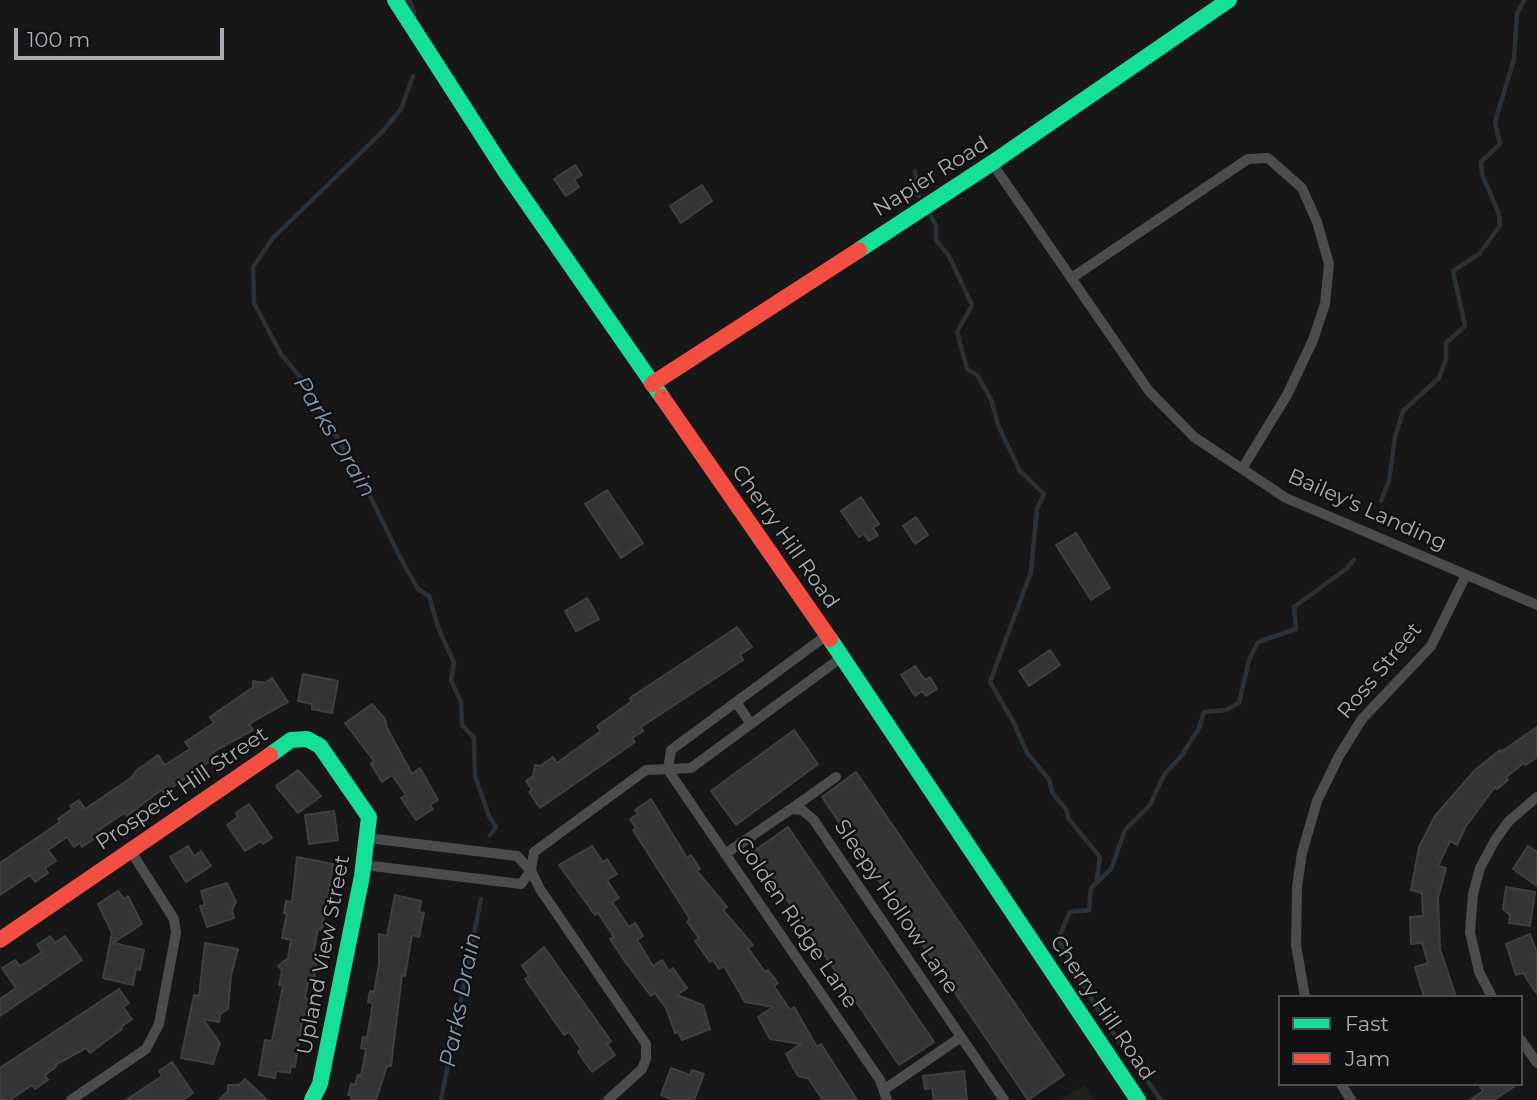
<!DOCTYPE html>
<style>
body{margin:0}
#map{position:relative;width:1537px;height:1100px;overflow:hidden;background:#171717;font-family:Montserrat,sans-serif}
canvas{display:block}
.legend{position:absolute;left:1278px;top:995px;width:245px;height:91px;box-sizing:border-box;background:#111113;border:2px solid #4d4f55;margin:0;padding:9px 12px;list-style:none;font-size:21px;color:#a8adb8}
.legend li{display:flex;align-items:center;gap:14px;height:35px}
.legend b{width:35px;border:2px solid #4d4f55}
.scale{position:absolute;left:14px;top:28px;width:210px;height:32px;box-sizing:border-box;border:4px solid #a8adb8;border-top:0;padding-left:9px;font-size:21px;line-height:24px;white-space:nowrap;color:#a8adb8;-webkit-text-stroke:5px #111113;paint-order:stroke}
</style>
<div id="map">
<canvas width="1537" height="1100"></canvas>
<ul class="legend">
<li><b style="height:9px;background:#16e098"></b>Fast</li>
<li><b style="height:9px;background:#f24e42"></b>Jam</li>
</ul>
<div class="scale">100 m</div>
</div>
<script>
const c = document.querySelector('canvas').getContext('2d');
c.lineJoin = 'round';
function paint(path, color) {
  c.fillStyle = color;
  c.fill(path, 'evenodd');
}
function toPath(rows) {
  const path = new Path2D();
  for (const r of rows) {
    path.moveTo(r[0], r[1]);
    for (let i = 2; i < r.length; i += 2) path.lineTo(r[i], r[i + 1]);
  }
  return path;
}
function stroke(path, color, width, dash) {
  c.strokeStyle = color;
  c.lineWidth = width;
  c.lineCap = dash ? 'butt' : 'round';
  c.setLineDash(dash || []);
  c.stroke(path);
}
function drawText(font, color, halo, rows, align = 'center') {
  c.font = font + ' Montserrat,sans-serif';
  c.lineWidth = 5;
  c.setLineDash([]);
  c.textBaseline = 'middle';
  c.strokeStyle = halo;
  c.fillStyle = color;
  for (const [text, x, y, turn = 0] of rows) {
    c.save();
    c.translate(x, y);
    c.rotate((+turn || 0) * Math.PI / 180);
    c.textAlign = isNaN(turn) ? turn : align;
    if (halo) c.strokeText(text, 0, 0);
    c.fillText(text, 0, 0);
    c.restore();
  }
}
paint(toPath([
 [1084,1085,1095,1100,1060,1100]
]), '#1d241e');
stroke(toPath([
 [409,0,414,12],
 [413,76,401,109,383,131,273,238,253,267,254,303,281,354,306,384,365,486,401,559,418,589,429,596,438,627,454,663,451,680,461,702,462,725,474,738,475,776,489,816,496,827,490,835],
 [915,171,919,196],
 [928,211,936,225,936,240,949,256,972,305,957,332,967,369,977,375,991,399,998,425,1020,471,1044,494,1037,509,1031,572,990,682,1014,723,1027,753,1049,779,1052,792,1067,811,1068,818,1100,857,1097,879],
 [1381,501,1389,481,1395,437,1403,411,1439,378,1446,359,1446,343,1465,326,1453,271,1479,254,1500,226,1499,214,1482,174,1481,162,1500,144,1495,122,1514,59,1517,14,1524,0],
 [441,1100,481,899],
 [1161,1100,1101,1016,1058,939,1070,912,1089,910,1091,888,1111,869,1125,830,1150,805,1164,775,1182,755,1199,728,1204,712,1226,710,1239,703,1249,660,1258,642,1296,629,1294,607,1346,569,1354,560]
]), '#2a3239', 4.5);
const building = toPath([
 [575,165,582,175,574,180,579,187,566,196,554,179,575,165],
 [702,185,712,201,681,223,670,206,702,185],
 [607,490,643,543,621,558,585,504,607,490],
 [861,497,879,524,873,528,878,535,869,541,864,534,859,537,841,511,861,497],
 [916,517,928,535,915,544,903,526,916,517],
 [1076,533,1110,588,1091,600,1056,545,1076,533],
 [587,598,599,619,576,631,565,611,587,598],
 [737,627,752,647,740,655,743,660,641,727,643,731,632,738,635,742,540,808,529,792,532,790,526,781,533,776,535,765,540,766,553,757,557,763,601,731,597,726,632,701,630,698,737,627],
 [1050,650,1060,665,1029,686,1019,671,1050,650],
 [915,666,925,680,930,677,937,689,926,696,922,691,915,696,901,675,915,666],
 [303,674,338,681,332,713,312,709,312,704,298,701,303,674],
 [272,678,288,702,249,724,253,730,213,752,216,757,164,793,161,790,127,816,124,813,99,830,101,834,82,847,80,843,74,847,67,837,48,850,56,861,45,868,48,873,35,882,30,875,0,895,0,863,60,822,58,819,72,809,70,806,79,800,85,809,131,778,136,771,158,755,165,765,190,749,185,742,214,723,210,717,253,687,253,681,265,683,272,678],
 [372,704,385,719,387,728,412,774,420,768,438,800,430,805,433,809,416,820,401,798,406,795,392,775,382,782,371,764,374,761,345,723,372,704],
 [1537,727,1537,757,1526,765,1524,763,1506,777,1508,780,1497,789,1495,787,1466,826,1457,845,1450,841,1438,866,1446,868,1438,898,1440,949,1456,997,1424,997,1415,967,1428,963,1422,943,1411,944,1410,917,1423,916,1422,893,1411,890,1419,847,1435,816,1475,770,1500,750,1501,752,1537,727],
 [794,730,818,764,736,825,711,791,794,730],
 [298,770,321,796,298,813,276,786,298,770],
 [856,772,1064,1075,1028,1100,822,797,856,772],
 [651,799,687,858,691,855,700,869,697,871,727,907,723,910,753,945,748,948,765,972,768,970,778,983,774,986,790,1010,794,1007,817,1047,821,1044,857,1100,823,1100,808,1078,798,1076,786,1054,801,1044,770,1039,758,1017,773,1007,745,1002,724,966,719,969,713,960,710,962,695,941,699,938,687,922,690,919,633,830,636,828,630,819,638,814,635,810,651,799],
 [249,804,272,838,263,844,261,841,245,851,227,825,238,817,236,813,249,804],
 [334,811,338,840,309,844,305,815,334,811],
 [788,827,934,1042,899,1065,754,851,788,827],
 [188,846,194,856,201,851,211,866,186,882,170,857,188,846],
 [592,846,603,862,607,859,617,874,607,880,619,898,612,902,629,927,635,923,643,936,637,940,653,966,662,960,669,971,673,968,687,988,677,995,703,1005,710,1029,682,1040,678,1032,675,1033,666,1008,655,993,651,996,626,963,610,939,614,937,598,913,595,915,559,865,592,846],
 [1528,846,1537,852,1537,886,1513,869,1528,846],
 [297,857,333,864,322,930,318,929,313,955,318,956,314,978,309,977,305,998,309,999,306,1015,303,1014,295,1067,291,1066,290,1073,276,1071,275,1078,259,1075,265,1040,272,1041,283,986,279,985,282,971,278,966,288,958,291,940,282,938,287,913,284,913,286,901,292,902,297,857],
 [227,883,236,902,232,910,234,918,207,927,200,906,205,905,201,891,227,883],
 [1506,887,1535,892,1530,926,1509,923,1510,915,1503,909,1506,887],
 [118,891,124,899,128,896,142,924,113,943,144,950,140,970,136,969,133,985,103,978,112,933,98,904,118,891],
 [395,895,421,901,419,912,424,913,419,937,412,935,405,976,402,975,391,1066,387,1066,376,1100,351,1100,352,1096,348,1095,351,1084,355,1085,358,1075,361,1076,366,1049,361,1048,363,1037,367,1038,373,1003,368,1002,370,991,374,992,379,964,379,934,387,936,395,895],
 [1530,934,1537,953,1537,994,1523,973,1516,975,1506,944,1530,934],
 [50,936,55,943,65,936,82,960,0,1016,0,999,16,988,2,968,15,960,20,966,42,952,37,945,50,936],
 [205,943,238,949,231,976,228,1009,220,1014,219,1022,203,1019,220,1043,213,1064,181,1058,194,995,199,996,205,943],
 [544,947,611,1041,607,1044,615,1055,592,1072,578,1052,581,1049,569,1032,564,1035,525,979,529,976,522,966,544,947],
 [119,989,129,1003,123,1007,132,1019,121,1027,122,1029,90,1053,86,1048,55,1065,56,1067,45,1075,48,1080,35,1089,32,1085,10,1100,0,1100,0,1068,119,989],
 [172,1062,193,1093,183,1100,126,1100,162,1076,159,1071,172,1062],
 [671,1068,690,1075,692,1070,704,1074,694,1100,674,1100,661,1095,671,1068],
 [964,1071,967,1100,934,1100,932,1088,925,1089,923,1076,964,1071],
 [245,1079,267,1100,219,1100,228,1091,228,1085,239,1085,245,1079],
 [1478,1084,1518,1084,1494,1100,1470,1100,1483,1091,1478,1084]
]);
paint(building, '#353536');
stroke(building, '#3f4043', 2);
stroke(toPath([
 [992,163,1149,391,1194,437,1286,498,1537,605],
 [1073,277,1248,159,1268,158,1302,188,1317,222,1329,264,1325,304,1313,340,1287,395,1242,469],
 [736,702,751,724],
 [668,770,880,1080,887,1100],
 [668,770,671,750,827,635],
 [791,809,836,777],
 [368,838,517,856,531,871,540,889,646,1044,646,1059,642,1069,608,1100],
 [725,854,791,809,802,810,813,819,1004,1100],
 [364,865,521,884,531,871,534,852,646,770,691,768,842,657],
 [1305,997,1296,945,1297,887,1302,853,1317,801,1339,756,1362,719,1431,646,1466,575],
 [1492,997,1479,972,1470,932,1473,894,1480,868,1495,840,1509,821,1537,797],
 [1521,1040,1537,1063],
 [1341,1084,1351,1100],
 [885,1089,961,1037],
 [71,1100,146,1049,159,1024,176,933,174,919,130,850]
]), '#4b4c50', 10);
stroke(toPath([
 [395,0,505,171,662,397],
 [859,250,992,163,1229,0],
 [830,639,1138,1100],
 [270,755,291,740,307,739,320,746,369,817,362,876,320,1084,312,1100]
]), '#16e098', 16);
stroke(toPath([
 [652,384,859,250],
 [662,397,830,639],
 [0,940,270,755]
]), '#f24e42', 16);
drawText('21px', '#a8adb8', '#111113', [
 ["Napier Road",931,177,-32],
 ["Bailey's Landing",1367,510,24],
 ["Cherry Hill Road",785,537,55],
 ["Ross Street",1380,671,-50],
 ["Prospect Hill Street",182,789,-34],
 ["Sleepy Hollow Lane",896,907,56],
 ["Golden Ridge Lane",796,923,56],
 ["Upland View Street",324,955,-79],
 ["Cherry Hill Road",1102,1008,56]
]);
drawText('italic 23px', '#7f9bb3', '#111113', [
 ["Parks Drain",334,437,59],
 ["Parks Drain",461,1000,-79]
]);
</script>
